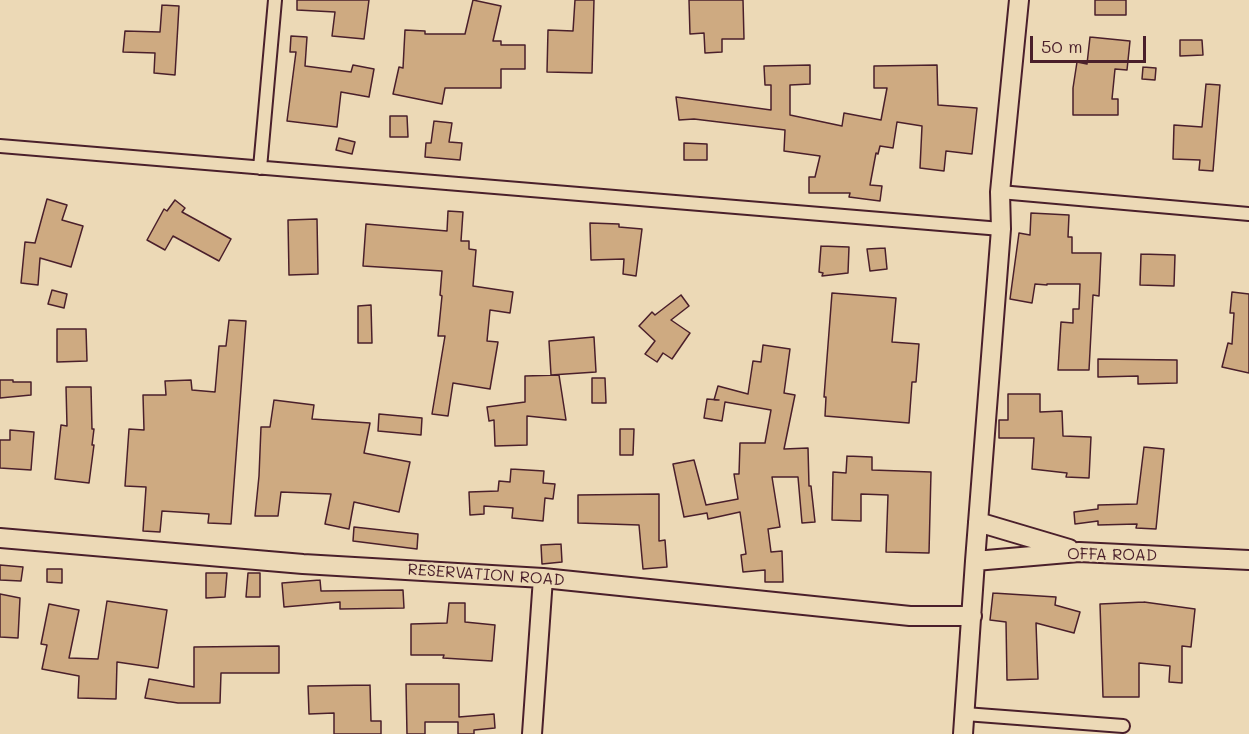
<!DOCTYPE html>
<style>
body{margin:0}
#map{position:relative;width:1249px;height:734px;overflow:hidden;background:#ecd9b6;font-family:Mali,sans-serif}
canvas{display:block}
.scale{position:absolute;left:1030px;top:36px;width:116px;height:27px;box-sizing:border-box;border:3px solid #4a1f2b;border-top:0;padding-left:8px;font-size:18px;line-height:21px;white-space:nowrap;color:#4a1f2b;-webkit-text-stroke:4px #ecd9b6;paint-order:stroke}
</style>
<div id="map">
<canvas width="1249" height="734"></canvas>
<div class="scale">50 m</div>
</div>
<script>
const c = document.querySelector('canvas').getContext('2d');
c.lineJoin = 'round';
function paint(path, color) {
  c.fillStyle = color;
  c.fill(path, 'evenodd');
}
function toPath(rows) {
  const path = new Path2D();
  for (const r of rows) {
    path.moveTo(r[0], r[1]);
    for (let i = 2; i < r.length; i += 2) path.lineTo(r[i], r[i + 1]);
  }
  return path;
}
function stroke(path, color, width, dash) {
  c.strokeStyle = color;
  c.lineWidth = width;
  c.lineCap = dash ? 'butt' : 'round';
  c.setLineDash(dash || []);
  c.stroke(path);
}
function drawText(font, color, halo, rows, align = 'center') {
  c.font = font + ' Mali,sans-serif';
  c.lineWidth = 4.5;
  c.setLineDash([]);
  c.textBaseline = 'middle';
  c.strokeStyle = halo;
  c.fillStyle = color;
  for (const [text, x, y, turn = 0] of rows) {
    c.save();
    c.translate(x, y);
    c.rotate((+turn || 0) * Math.PI / 180);
    c.textAlign = isNaN(turn) ? turn : align;
    if (halo) c.strokeText(text, 0, 0);
    c.fillText(text, 0, 0);
    c.restore();
  }
}
const building = toPath([
 [297,0,369,0,364,39,332,36,335,12,297,10,297,0],
 [473,0,501,6,493,41,501,41,501,45,525,45,525,69,501,69,501,88,445,88,442,104,393,94,399,67,403,68,405,30,425,31,425,34,465,34,473,0],
 [575,0,594,0,592,73,547,72,548,30,573,31,575,0],
 [689,0,743,0,744,39,722,39,722,52,705,53,704,33,690,34,689,0],
 [1095,0,1126,0,1126,15,1095,15,1095,0],
 [162,5,179,6,175,75,154,73,155,53,123,52,125,31,160,32,162,5],
 [291,36,307,37,305,66,351,72,353,65,374,69,369,97,341,92,337,127,287,121,296,52,290,52,291,36],
 [1090,37,1130,41,1127,70,1115,69,1112,99,1118,99,1118,115,1073,115,1073,88,1077,62,1087,64,1090,37],
 [1180,40,1202,40,1203,55,1180,56,1180,40],
 [810,65,810,84,790,85,790,115,842,126,844,113,881,120,887,88,874,88,874,66,937,65,938,105,977,108,972,154,946,151,944,171,920,168,922,126,897,122,893,148,880,146,878,154,876,153,870,185,882,186,880,201,849,197,850,193,809,193,809,177,815,177,820,156,784,151,785,130,694,119,679,120,676,97,771,110,771,85,765,85,764,66,810,65],
 [1143,67,1156,68,1155,80,1142,79,1143,67],
 [1206,84,1220,85,1213,171,1199,170,1200,160,1173,159,1174,125,1202,127,1206,84],
 [390,116,407,116,408,137,390,137,390,116],
 [434,121,452,123,449,142,462,143,460,160,425,157,426,143,431,143,434,121],
 [339,138,355,142,352,154,336,150,339,138],
 [684,143,707,144,707,160,684,160,684,143],
 [47,199,67,205,62,220,83,226,71,267,40,258,38,285,21,283,25,242,35,243,47,199],
 [175,200,185,208,182,212,231,239,219,261,173,236,165,250,147,240,164,209,167,211,175,200],
 [448,211,463,212,461,241,469,241,469,249,476,250,473,286,513,292,510,313,490,310,487,341,498,342,490,389,453,383,448,416,432,414,445,336,438,336,442,296,440,295,442,271,363,266,366,224,447,231,448,211],
 [1031,213,1069,215,1068,237,1072,237,1072,253,1101,253,1099,296,1093,295,1089,370,1058,370,1061,322,1073,323,1073,309,1079,309,1080,284,1047,284,1047,285,1035,284,1032,303,1010,299,1019,233,1030,235,1031,213],
 [317,219,318,274,289,275,288,220,317,219],
 [590,223,619,224,619,227,642,229,636,276,623,274,624,259,591,260,590,223],
 [821,246,849,247,848,273,822,276,823,273,819,272,821,246],
 [885,248,887,269,870,271,867,249,885,248],
 [1141,254,1175,255,1174,286,1140,285,1141,254],
 [52,290,67,294,64,308,48,304,52,290],
 [1232,292,1249,294,1249,373,1222,367,1228,343,1232,344,1234,313,1230,313,1232,292],
 [832,293,896,298,892,342,919,344,916,382,912,382,909,423,825,416,826,397,824,397,832,293],
 [681,295,689,306,671,320,690,333,672,359,663,353,657,362,645,354,655,341,639,326,652,312,655,315,681,295],
 [371,305,372,343,358,343,358,306,371,305],
 [229,320,246,321,231,524,208,523,209,514,162,511,160,532,143,531,146,487,125,486,129,429,144,430,143,395,166,395,165,381,191,380,192,390,215,392,219,346,226,346,229,320],
 [57,329,86,329,87,361,57,362,57,329],
 [594,337,596,372,551,375,549,341,594,337],
 [763,345,790,349,784,393,795,395,784,449,808,448,809,486,811,486,815,522,802,523,798,477,772,477,780,527,768,529,771,552,782,551,783,582,765,582,765,570,743,572,741,555,746,554,740,512,708,519,707,513,684,517,673,464,694,460,706,505,738,499,734,474,739,474,740,443,765,443,771,410,725,402,722,421,704,418,707,399,719,400,714,400,718,386,748,394,753,361,761,362,763,345],
 [1098,359,1177,360,1177,383,1138,384,1138,376,1098,377,1098,359],
 [559,375,566,420,527,416,527,445,495,446,494,420,489,421,487,407,525,402,525,376,559,375],
 [592,378,605,378,606,403,592,403,592,378],
 [0,380,13,380,13,382,31,382,31,395,0,398,0,380],
 [66,387,91,387,92,429,94,429,92,445,94,445,89,483,55,479,61,425,67,426,66,387],
 [1008,394,1040,394,1040,412,1062,411,1063,436,1091,437,1089,478,1066,477,1067,473,1032,469,1034,438,999,438,999,420,1008,420,1008,394],
 [274,400,314,405,312,419,370,423,364,453,410,462,399,512,354,502,349,529,325,524,331,494,281,492,278,516,255,516,259,476,261,427,270,427,274,400],
 [379,414,422,418,421,435,378,431,379,414],
 [620,429,634,429,633,455,620,455,620,429],
 [10,430,34,432,31,470,0,468,0,440,10,440,10,430],
 [1144,447,1164,449,1156,529,1136,528,1137,524,1098,525,1098,521,1075,524,1074,512,1098,509,1098,505,1137,504,1144,447],
 [847,456,872,457,872,470,931,472,929,553,886,552,888,495,861,494,861,521,832,520,833,472,846,473,847,456],
 [511,469,544,471,543,483,555,484,553,499,545,498,543,521,512,518,513,508,484,506,484,514,470,515,469,492,498,491,499,481,510,482,511,469],
 [659,494,659,541,665,540,667,567,643,569,639,525,578,523,578,495,659,494],
 [354,527,418,534,417,549,353,541,354,527],
 [561,544,562,562,542,564,541,545,561,544],
 [0,565,23,567,21,581,0,580,0,565],
 [47,569,62,569,62,583,47,582,47,569],
 [206,573,227,573,225,597,206,598,206,573],
 [248,573,260,573,260,597,246,597,248,573],
 [320,580,321,591,403,590,404,608,340,609,340,602,284,607,282,583,320,580],
 [993,593,1056,597,1055,605,1080,612,1074,633,1036,623,1038,679,1007,680,1006,622,990,620,993,593],
 [0,594,20,598,18,638,0,637,0,594],
 [107,601,167,610,158,668,117,662,116,699,78,698,79,676,42,669,47,645,41,644,49,604,79,610,69,658,98,659,107,601],
 [1144,602,1195,609,1191,647,1182,646,1182,683,1169,682,1170,666,1139,663,1139,697,1103,697,1100,604,1144,602],
 [449,603,465,603,465,622,495,625,492,661,443,658,444,655,411,655,411,624,447,623,449,603],
 [279,646,279,673,221,673,220,703,178,703,145,698,149,679,194,687,194,647,279,646],
 [406,684,459,684,459,717,494,714,495,728,474,730,474,734,458,734,458,722,425,722,425,734,407,734,406,684],
 [370,685,371,721,381,721,381,734,334,734,334,713,309,714,308,686,370,685]
]);
paint(building, '#ceaa81');
stroke(building, '#4a1f2b', 1.5);
const street = toPath([
 [0,146,1001,229],
 [260,168,275,0],
 [1000,192,1249,214],
 [965,714,1123,726]
]);
const secondary = toPath([
 [978,522,1069,549],
 [0,538,303,564,543,578,910,616,972,616],
 [975,561,1079,552,1249,560],
 [532,734,543,578],
 [963,734,975,561,1001,229,1000,192,1019,0]
]);
stroke(street, '#4a1f2b', 16);
stroke(secondary, '#4a1f2b', 22);
stroke(street, '#ecd9b6', 12);
stroke(secondary, '#ecd9b6', 18);
drawText('16px', '#4a1f2b', '#ecd9b6', [
 ["OFFA ROAD",1112,555,1],
 ["RESERVATION ROAD",486,575,4]
]);
</script>
